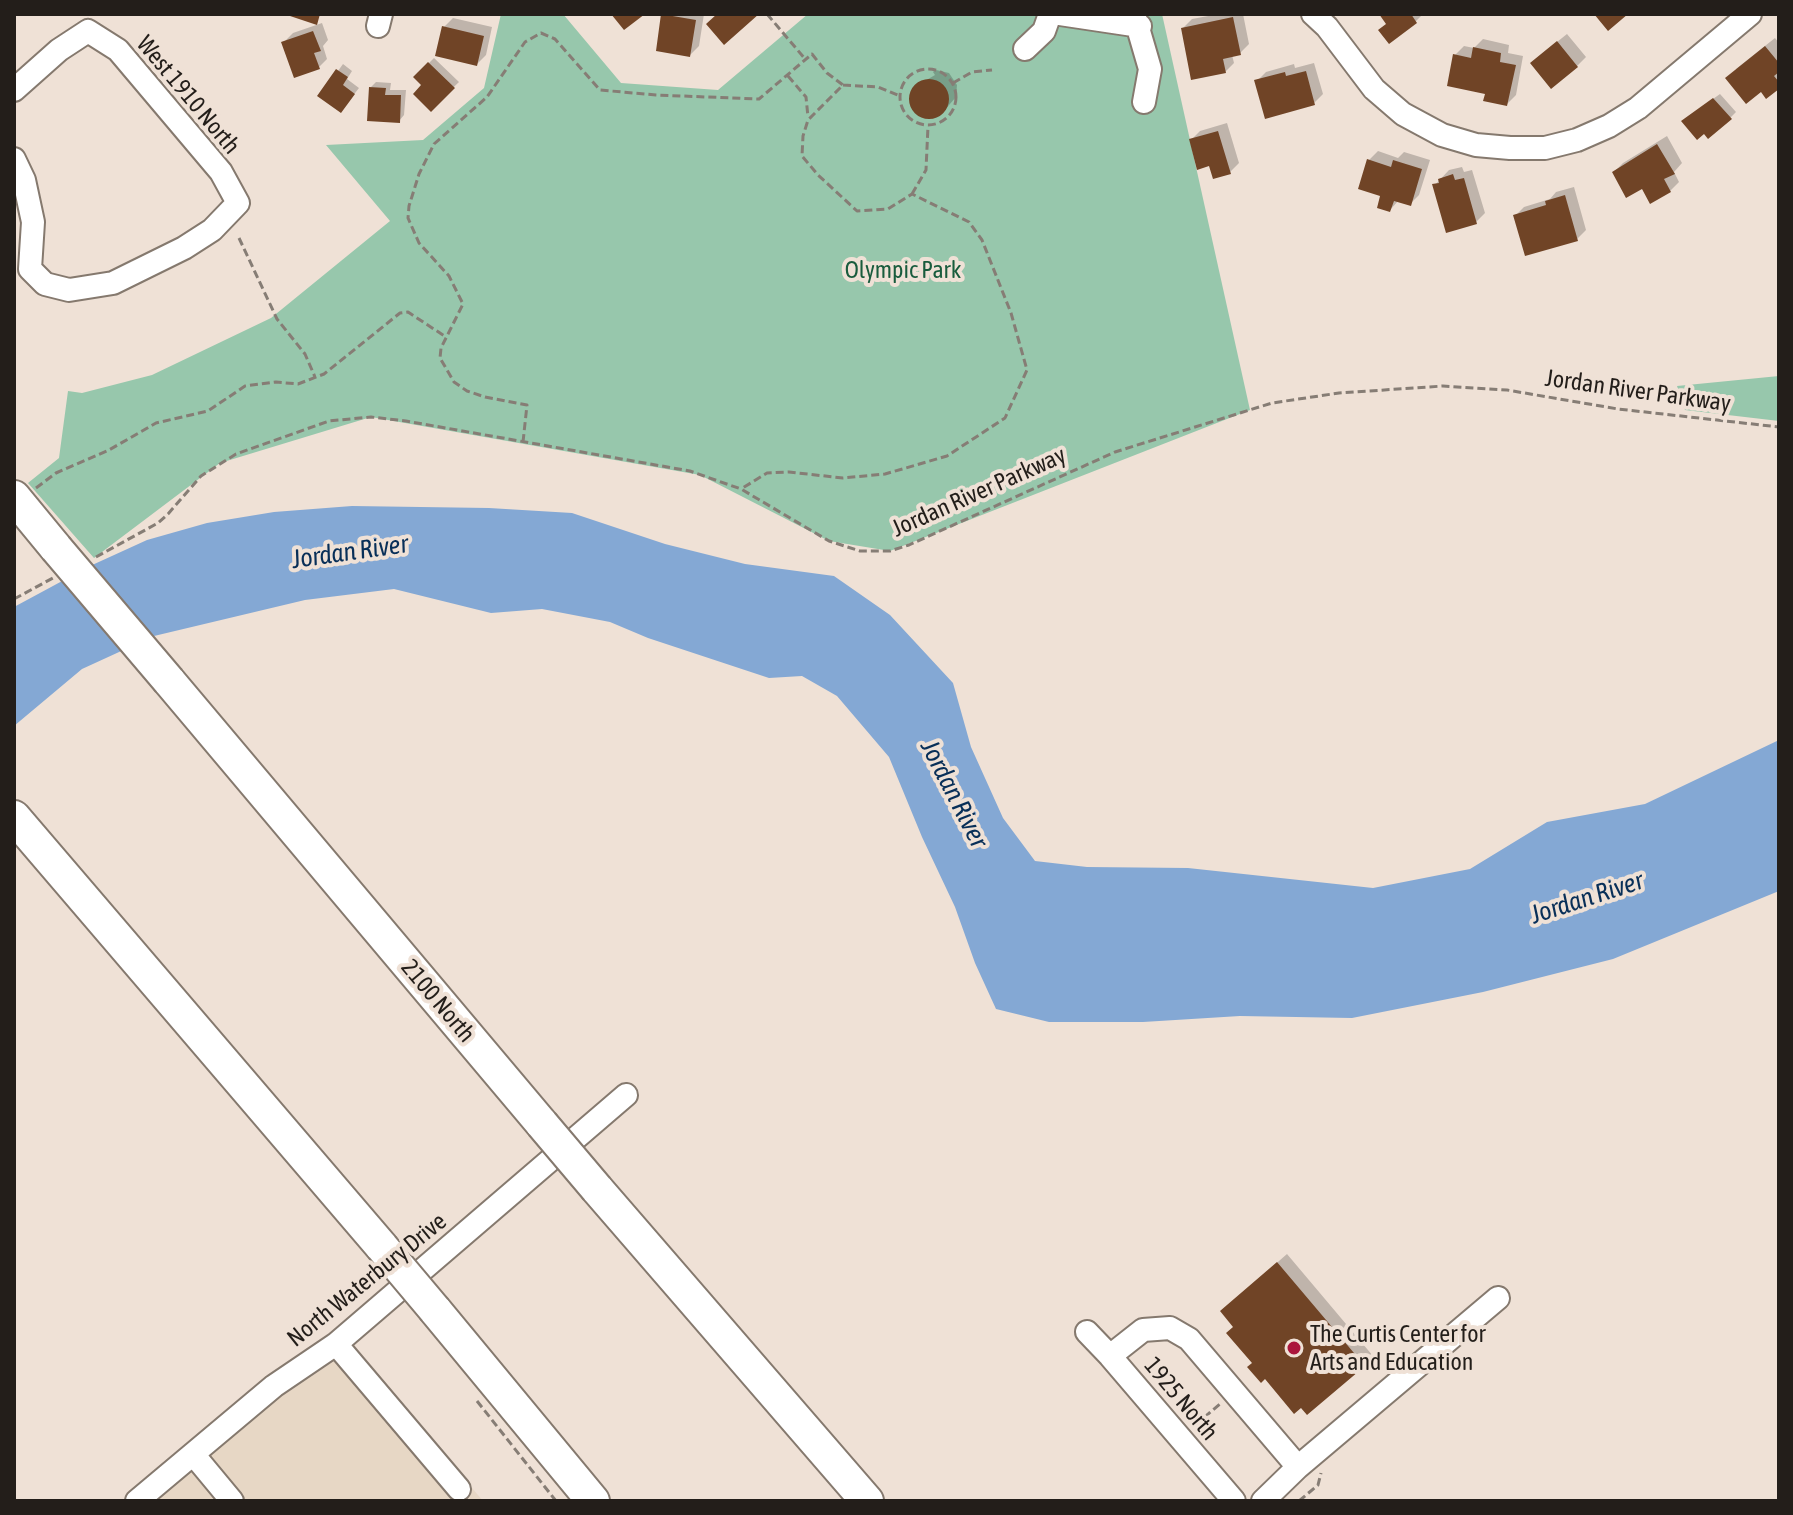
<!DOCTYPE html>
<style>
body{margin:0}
#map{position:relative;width:1793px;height:1515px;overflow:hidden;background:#efe1d6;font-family:"Asap Condensed",sans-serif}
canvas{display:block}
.frame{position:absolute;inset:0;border:16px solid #231e1a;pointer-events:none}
</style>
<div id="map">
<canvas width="1793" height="1515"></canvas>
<div class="frame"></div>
</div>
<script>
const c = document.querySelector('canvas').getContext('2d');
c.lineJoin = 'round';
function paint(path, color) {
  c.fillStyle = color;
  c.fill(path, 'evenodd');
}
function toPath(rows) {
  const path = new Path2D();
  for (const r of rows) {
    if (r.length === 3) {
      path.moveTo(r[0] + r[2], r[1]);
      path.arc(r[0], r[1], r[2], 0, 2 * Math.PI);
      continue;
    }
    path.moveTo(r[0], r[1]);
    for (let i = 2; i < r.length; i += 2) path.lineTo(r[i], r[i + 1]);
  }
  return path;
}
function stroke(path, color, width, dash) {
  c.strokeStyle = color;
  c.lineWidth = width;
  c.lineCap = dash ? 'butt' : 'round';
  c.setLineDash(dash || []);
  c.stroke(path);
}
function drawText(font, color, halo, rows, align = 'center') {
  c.font = font + ' "Asap Condensed",sans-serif';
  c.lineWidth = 8;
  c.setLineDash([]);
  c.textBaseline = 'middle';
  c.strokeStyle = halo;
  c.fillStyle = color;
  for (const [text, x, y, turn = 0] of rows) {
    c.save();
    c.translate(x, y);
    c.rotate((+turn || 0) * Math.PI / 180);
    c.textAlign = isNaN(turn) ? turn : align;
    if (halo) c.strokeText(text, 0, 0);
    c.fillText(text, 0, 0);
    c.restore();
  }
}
paint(toPath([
 [354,1348,483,1501,156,1501,277,1399]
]), '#e7d7c5');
paint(toPath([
 [501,14,563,14,621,83,718,90,808,14,1162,14,1250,410,890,551,829,541,700,475,371,417,220,463,94,558,28,483,59,458,68,391,82,393,152,375,271,318,390,221,326,145,423,140,484,88],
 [1779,376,1779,421,1685,410,1677,386]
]), '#97c7ac');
paint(toPath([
 [352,506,489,508,572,513,665,544,745,564,834,576,890,615,953,683,971,747,1003,818,1035,861,1087,867,1188,868,1373,888,1470,869,1547,822,1645,804,1779,740,1779,891,1613,959,1483,992,1352,1018,1240,1016,1143,1022,1049,1022,996,1009,975,963,955,907,922,837,889,757,837,696,802,676,769,678,648,638,610,622,542,609,491,613,394,589,305,600,154,636,82,669,14,726,14,607,90,566,147,540,207,523,274,512]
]), '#84a8d4');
paint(toPath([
 [664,14,704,14,699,46,690,55],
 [1219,14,1243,14,1249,44,1240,53,1232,55,1234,63,1225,72,1183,28,1192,19],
 [1381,14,1423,14,1416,21,1388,23],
 [453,18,492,27,486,55,477,64,444,27],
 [322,23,328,40,323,46,327,59,318,68,284,42,293,33],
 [1567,34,1586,57,1577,66,1542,54],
 [1775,38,1779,43,1779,86,1736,69],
 [1483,39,1509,45,1508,53,1523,56,1516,95,1507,104,1455,55,1464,46,1474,48],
 [434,58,459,82,431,109,424,85,415,77],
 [1314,63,1323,94,1314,103,1257,81,1266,72,1294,64,1295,68],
 [343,64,352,71,347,79,359,88,341,111,320,96],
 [936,70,949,73,957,85,956,97,943,112,933,118,918,115,910,103,913,88,935,75,933,72],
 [376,82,391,83,390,90,406,90,404,115,399,121,371,87],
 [1720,94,1736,112,1730,118,1689,116],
 [1227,123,1239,163,1230,172,1210,164,1191,140,1200,131],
 [1667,136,1682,163,1674,172,1679,182,1670,191,1643,186,1614,172,1623,163],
 [1378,151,1398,158,1404,152,1430,160,1419,195,1410,204,1399,200,1390,210,1369,160],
 [1462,167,1464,172,1472,170,1485,213,1476,222,1435,185,1449,170],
 [1574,187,1586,230,1577,239,1515,216,1524,207,1550,199,1556,192],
 [1287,1254,1373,1356,1364,1365,1254,1363,1235,1326,1231,1303]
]), '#0003');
paint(toPath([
 [284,14,320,14,317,25],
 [611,14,645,14,624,30],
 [661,14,696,20,690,57,656,51],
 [717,14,759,14,724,45,706,24],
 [1379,14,1411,14,1417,23,1389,44,1378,30,1386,24],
 [1594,14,1628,14,1608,31],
 [1233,17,1241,55,1223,59,1226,73,1191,80,1181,28],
 [442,26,484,36,477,66,435,56],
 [313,31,321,51,314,53,320,69,294,78,281,42],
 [1557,41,1578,67,1551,89,1530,63],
 [1765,46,1779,63,1779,72,1774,76,1779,82,1779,89,1766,99,1761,92,1746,104,1725,78],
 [1473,47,1501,53,1500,62,1516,65,1507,106,1483,101,1485,94,1447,86,1453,54,1471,58],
 [428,62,455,88,431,112,413,94,421,85,413,77],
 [336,69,348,77,343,85,355,94,341,113,317,96],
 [1306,71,1315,105,1265,119,1254,80,1285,72,1286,76],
 [929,99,20],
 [369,87,386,88,385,95,401,95,400,123,367,121],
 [1713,98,1732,119,1708,139,1704,134,1697,140,1681,121],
 [1218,131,1231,174,1213,179,1209,166,1197,170,1189,139],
 [1657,144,1675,174,1664,179,1671,192,1650,204,1642,189,1626,198,1612,172],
 [1367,159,1391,167,1393,160,1422,169,1411,206,1394,201,1390,212,1377,208,1380,196,1358,189],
 [1453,174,1455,180,1464,178,1477,224,1446,233,1432,184,1439,183,1438,179],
 [1565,195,1578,241,1525,256,1513,215,1546,205,1545,201],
 [1277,1262,1365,1366,1307,1415,1301,1408,1294,1414,1265,1379,1261,1383,1247,1367,1252,1363,1226,1333,1233,1327,1220,1311]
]), '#704426');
const minor = toPath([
 [1060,14,1140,26],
 [1134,14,1150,69,1144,102],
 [1313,14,1327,27,1374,89,1403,114,1442,135,1476,145,1510,148,1545,148,1577,140,1609,126,1638,108,1750,14],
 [378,26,381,14],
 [1025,49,1044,31,1050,14],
 [14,90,59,50,88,31,118,50,221,172,238,203,212,230,184,248,113,283,69,290,45,284,30,269,33,222,24,180,14,159],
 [1087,1332,1110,1356,1234,1501],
 [336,1344,459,1489],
 [1110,1356,1143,1330,1170,1328,1189,1339,1298,1467],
 [193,1454,232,1501],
 [137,1501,274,1386,336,1344,626,1095],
 [1263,1501,1298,1467,1498,1298]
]);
const highway = toPath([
 [14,497,56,548],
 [169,681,542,1124],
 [14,817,382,1247],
 [597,1189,867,1501],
 [435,1310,593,1501]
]);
stroke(minor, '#85796e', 26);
stroke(highway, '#85796e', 36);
stroke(toPath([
 [767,14,806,60],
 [928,97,28],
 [788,76,806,97,808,117],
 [953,83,972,72,992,70],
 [843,85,878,87,900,96],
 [912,194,926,170,928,126],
 [239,238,277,319,305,354,315,377],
 [523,442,527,405,485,397,467,391,454,382,440,358,441,348,463,304,449,276,419,243,408,218,409,206,419,174,434,144,487,97,525,42,541,33,555,39,600,90,656,95,759,99,812,54,827,73,843,85,808,120,803,136,802,156,818,175,857,211,888,209,912,194,969,222,982,240,1011,313,1027,370,1005,418,947,456,885,474,843,478,789,472,767,473,741,489],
 [36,488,56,473,109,450,156,423,208,411,245,386,276,382,298,384,324,374,400,313,408,312,446,337],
 [96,557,158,523,168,514,201,476,236,454,329,421,371,417,406,421,690,471,741,489,829,541,860,551,890,551,909,545,1115,452,1272,403,1339,393,1443,386,1507,390,1618,409,1779,427],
 [14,599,53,578],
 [477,1401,556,1501],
 [1195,1425,1220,1404],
 [1299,1501,1318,1485,1321,1473]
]), '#867d75', 3, [8, 4]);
stroke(minor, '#fff', 22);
stroke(highway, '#fff', 32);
const highwayBridge = toPath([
 [56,548,169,681],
 [542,1124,597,1189],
 [382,1247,435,1310]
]);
stroke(highwayBridge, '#85796e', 36, []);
stroke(highwayBridge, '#fff', 32);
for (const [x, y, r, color] of [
 [1294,1348,8,"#ab163c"]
]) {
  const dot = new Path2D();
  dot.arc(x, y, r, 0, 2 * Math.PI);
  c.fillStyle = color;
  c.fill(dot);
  stroke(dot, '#efe1d6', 3);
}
drawText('24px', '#231e1a', '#efe1d6', [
 ["West 1910 North",188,95,50],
 ["Jordan River Parkway",1638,391,8],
 ["Jordan River Parkway",979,492,-24],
 ["2100 North",438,1001,50],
 ["North Waterbury Drive",367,1280,-39],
 ["1925 North",1181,1399,50]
]);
drawText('24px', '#195c3d', '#efe1d6', [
 ["Olympic Park",903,270]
]);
drawText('24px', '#231e1a', '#efe1d6', [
 ["The Curtis Center for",1310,1334],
 ["Arts and Education",1310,1362]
], 'left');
drawText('italic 26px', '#082f58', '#efe1d6', [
 ["Jordan River",350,552,-8],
 ["Jordan River",954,794,63],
 ["Jordan River",1587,898,-18]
]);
</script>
